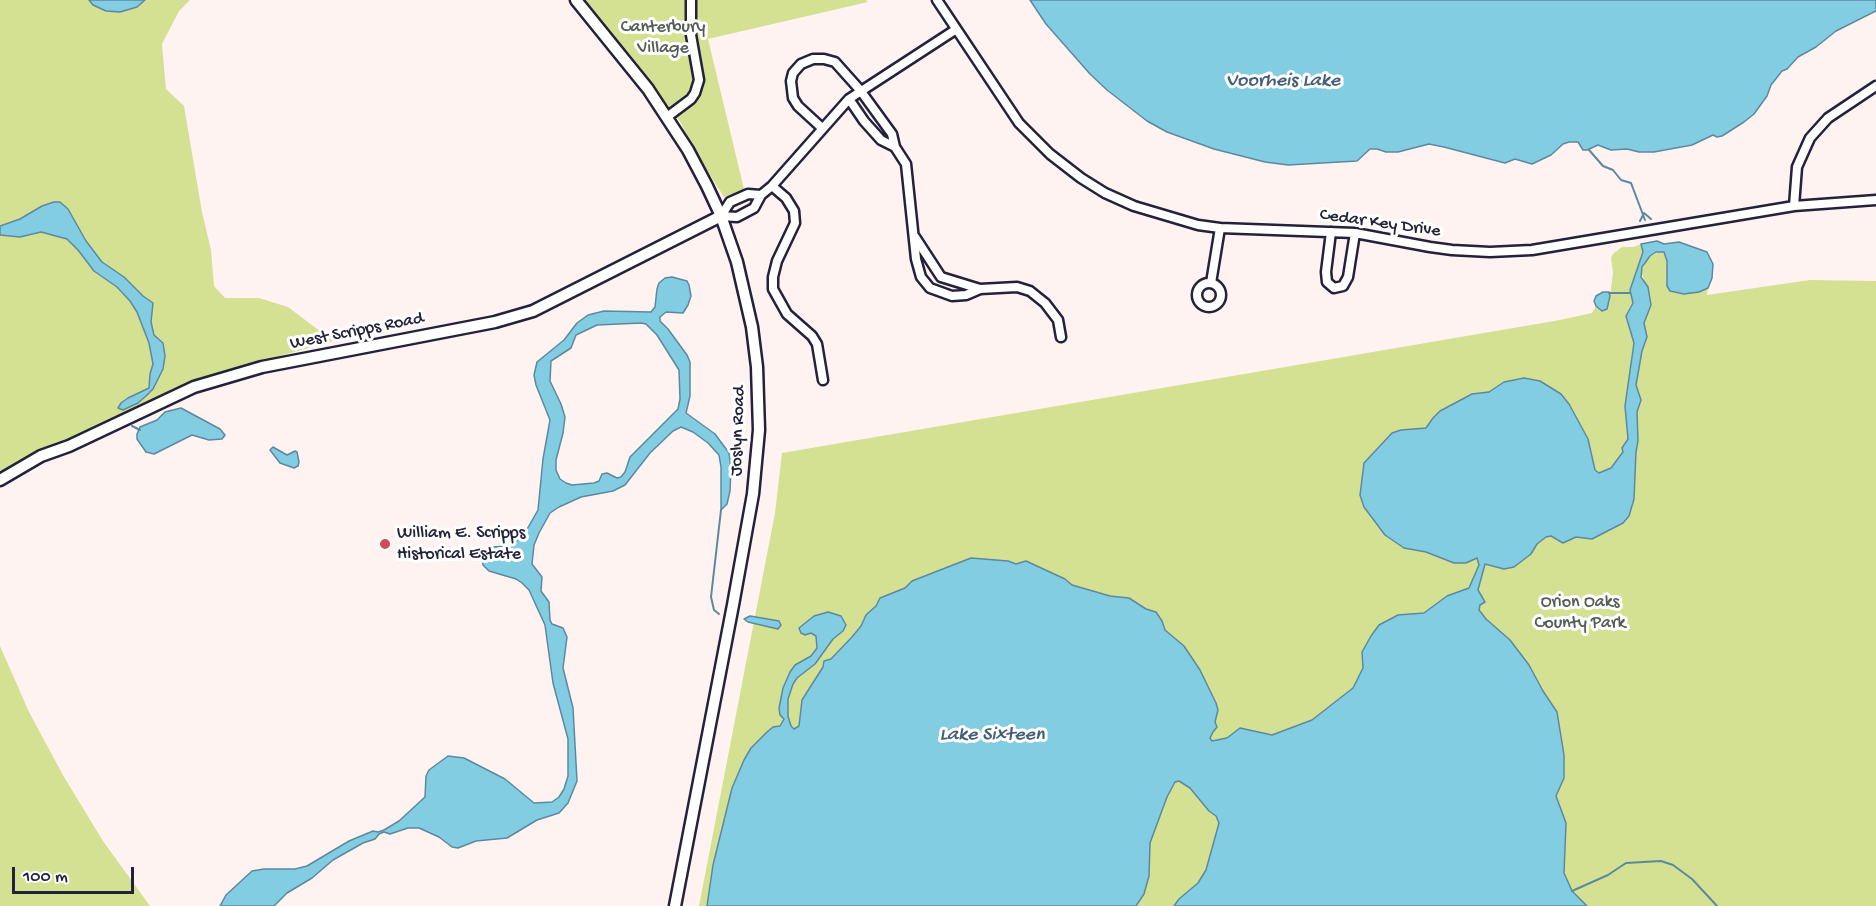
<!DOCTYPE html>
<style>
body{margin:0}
#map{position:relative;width:1876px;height:906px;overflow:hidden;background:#fef3f0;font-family:"Gochi Hand",sans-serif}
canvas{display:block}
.scale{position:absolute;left:12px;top:867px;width:122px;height:27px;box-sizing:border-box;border:3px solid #22223b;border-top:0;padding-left:8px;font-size:18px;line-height:21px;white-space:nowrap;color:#22223b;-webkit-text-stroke:4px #fff;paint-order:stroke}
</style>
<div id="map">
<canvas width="1876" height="906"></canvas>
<div class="scale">100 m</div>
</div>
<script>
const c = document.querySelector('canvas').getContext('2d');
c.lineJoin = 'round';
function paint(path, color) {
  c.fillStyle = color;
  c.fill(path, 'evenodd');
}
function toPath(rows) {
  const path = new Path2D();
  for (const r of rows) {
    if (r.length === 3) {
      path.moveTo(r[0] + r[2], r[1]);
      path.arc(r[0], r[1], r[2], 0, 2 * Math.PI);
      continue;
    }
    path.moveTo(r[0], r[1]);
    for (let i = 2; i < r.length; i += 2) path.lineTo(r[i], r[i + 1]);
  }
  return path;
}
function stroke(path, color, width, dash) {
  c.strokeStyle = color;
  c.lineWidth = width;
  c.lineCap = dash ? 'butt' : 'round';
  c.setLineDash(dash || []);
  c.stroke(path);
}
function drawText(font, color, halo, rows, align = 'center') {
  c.font = font + ' "Gochi Hand",sans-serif';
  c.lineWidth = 6;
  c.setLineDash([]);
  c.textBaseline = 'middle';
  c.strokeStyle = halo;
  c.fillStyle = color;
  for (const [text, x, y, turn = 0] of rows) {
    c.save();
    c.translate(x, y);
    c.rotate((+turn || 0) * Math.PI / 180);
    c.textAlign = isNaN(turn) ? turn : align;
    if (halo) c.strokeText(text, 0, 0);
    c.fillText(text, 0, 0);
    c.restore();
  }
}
paint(toPath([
 [0,0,190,0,179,11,162,44,166,89,184,106,202,212,211,250,214,286,225,298,259,298,288,307,333,341,244,366,189,384,104,424,25,457,0,474],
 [584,0,866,0,868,2,708,39,744,189,724,197,694,150,681,123],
 [1641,244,1643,252,1630,290,1633,303,1629,308,1651,305,1649,291,1641,272,1647,259,1660,251,1664,252,1667,261,1667,286,1699,292,1708,288,1707,295,1810,280,1876,281,1876,906,699,906,775,513,782,453,1560,320,1592,313,1596,306,1602,311,1609,304,1613,273,1611,258,1613,254,1622,247,1633,247],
 [0,646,29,712,64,777,103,841,150,906,0,906]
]), '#d4e193');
const water = toPath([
 [89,0,145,0,137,7,120,12,106,11,93,5,89,0],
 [1030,0,1876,0,1876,11,1836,31,1816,47,1798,57,1787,69,1782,71,1771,85,1767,96,1754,114,1744,122,1722,136,1717,137,1713,135,1692,145,1654,152,1639,152,1627,149,1611,150,1598,145,1587,150,1583,150,1578,142,1569,142,1563,144,1551,155,1532,164,1515,159,1505,163,1501,162,1444,147,1429,144,1398,152,1386,152,1377,149,1370,149,1357,161,1288,165,1265,162,1214,149,1167,132,1147,121,1107,90,1090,74,1046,24,1030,0],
 [54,202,60,202,68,209,86,241,102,262,124,277,143,296,153,303,151,322,154,335,163,343,165,356,163,369,153,389,146,396,138,403,123,410,118,408,121,403,128,398,149,388,150,374,153,364,149,343,137,312,130,301,117,287,94,271,78,250,67,239,41,232,20,237,0,235,0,226,20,219,42,206,54,202],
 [1657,241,1664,244,1679,242,1707,252,1713,264,1712,278,1708,288,1699,292,1684,294,1670,291,1667,286,1667,261,1664,252,1656,252,1650,256,1642,267,1641,277,1648,287,1651,305,1644,323,1647,337,1642,351,1636,385,1641,400,1637,412,1638,441,1636,452,1634,499,1629,516,1623,523,1592,539,1576,537,1563,543,1551,536,1546,537,1537,544,1531,554,1514,567,1504,569,1485,564,1478,590,1485,602,1480,605,1479,610,1486,619,1510,640,1529,665,1543,691,1557,712,1564,755,1564,778,1556,796,1566,823,1564,873,1572,891,1587,906,1174,906,1179,899,1198,883,1206,870,1219,823,1216,816,1209,811,1190,788,1179,781,1175,782,1167,797,1150,843,1149,876,1144,894,1136,906,707,906,713,865,732,788,744,760,751,748,767,732,773,727,780,726,784,719,780,715,779,708,783,688,790,672,795,665,811,656,817,648,816,636,811,633,805,635,801,633,799,628,814,616,828,612,841,616,846,625,843,631,833,639,815,664,797,678,793,684,788,699,788,716,791,726,794,729,799,726,802,700,823,667,824,661,831,659,852,637,861,626,866,615,876,606,880,598,905,588,912,581,971,558,1008,561,1016,564,1026,561,1065,579,1072,585,1110,596,1129,598,1146,609,1156,612,1162,621,1165,630,1184,646,1200,670,1216,703,1218,710,1215,722,1217,727,1213,732,1210,738,1212,741,1227,738,1240,728,1272,735,1312,720,1353,688,1363,668,1362,652,1371,636,1379,625,1398,615,1424,613,1447,596,1469,588,1479,565,1477,558,1466,563,1454,563,1426,552,1404,548,1385,535,1364,507,1360,495,1364,463,1392,433,1401,430,1426,428,1433,418,1440,411,1472,394,1489,392,1504,382,1524,378,1540,381,1561,394,1569,404,1588,439,1595,470,1599,473,1611,468,1623,452,1622,448,1628,439,1625,406,1634,343,1626,316,1633,303,1630,290,1643,252,1641,244,1657,241],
 [672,277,687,281,689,285,691,296,688,305,683,313,666,312,660,317,660,321,668,329,687,355,690,362,690,396,686,413,715,434,729,453,731,468,730,491,727,504,721,510,721,467,719,455,708,443,693,432,681,427,673,431,650,453,625,485,613,491,581,497,559,507,550,513,539,533,534,545,532,564,542,577,541,591,549,602,550,620,552,624,563,628,567,637,563,668,573,708,577,781,568,803,559,813,537,820,507,838,476,841,458,848,452,847,439,837,419,828,408,828,390,834,384,832,379,834,375,839,363,843,333,860,312,878,287,893,274,906,220,906,226,895,252,871,264,869,295,869,307,866,349,841,373,831,378,832,384,830,399,821,425,797,426,776,429,770,448,756,464,758,505,779,534,803,552,802,559,797,564,789,568,776,568,739,553,683,545,625,529,590,522,583,516,579,489,571,483,565,482,559,492,547,508,546,517,541,526,531,538,510,543,459,550,420,536,385,534,375,537,362,564,340,577,323,588,315,604,311,651,312,655,307,657,289,659,283,665,278,672,277],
 [641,323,646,324,657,335,679,370,680,399,678,409,630,457,625,472,621,477,617,478,607,473,602,474,599,481,594,483,572,485,566,483,560,479,556,470,556,460,563,433,565,417,561,404,550,381,551,361,571,348,576,335,597,325,641,323],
 [1603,292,1609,292,1610,296,1607,309,1602,311,1596,306,1594,301,1596,296,1603,292],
 [181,408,220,429,225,435,222,439,209,440,192,435,154,454,146,452,137,439,137,434,140,427,157,420,165,412,181,408],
 [273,447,287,455,295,451,297,452,299,462,298,466,294,468,280,463,270,450,273,447],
 [750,616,779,621,781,625,778,629,748,622,744,619,750,616]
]);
paint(water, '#83cde3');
stroke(water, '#5c89a0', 1.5);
stroke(toPath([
 [1589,150,1603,166,1613,170,1621,180,1631,183,1645,220],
 [1640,221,1644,213,1651,219],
 [1609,293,1630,293],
 [132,426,140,430],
 [719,614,714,610,711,597,721,510],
 [1572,891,1608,875,1626,863,1661,861,1673,865,1692,879,1717,906]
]), '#5c89a0', 2);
const minor = toPath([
 [937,0,1019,123,1050,154,1081,178,1105,193,1134,206,1198,225,1220,228,1355,233,1430,247,1452,250,1490,252,1532,250,1794,206,1876,200],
 [849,99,864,121,881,140,895,147],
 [667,117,691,99,695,93,699,80,691,35,691,0],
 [822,128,798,106,793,98,791,81,793,73,801,64,813,59,824,59,835,62,860,90,892,134,895,147,906,164,916,259,921,277,930,288,952,296,966,295,980,289],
 [772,186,786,198,794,211,795,223,777,261,773,277,773,289,787,314,812,336,817,344,823,380],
 [1794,206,1797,167,1810,138,1828,118,1876,86],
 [721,216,737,217,754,208,761,195,772,186,849,99,955,30],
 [721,216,730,202,748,194,761,195],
 [1331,232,1326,272,1327,282,1334,288,1343,286,1348,277,1355,233],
 [915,237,941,277,980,289,1017,287,1030,291,1045,303,1058,320,1061,337],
 [1211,283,1220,228],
 [1209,295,12]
]);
const tertiary = toPath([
 [576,0,648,89,688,150,707,186,721,216,737,262,752,327,757,367,759,430,753,494,733,605,675,906],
 [0,480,41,456,69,446,194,387,262,367,495,322,533,311,721,216]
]);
stroke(minor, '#22223b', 13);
stroke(tertiary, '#22223b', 15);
stroke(minor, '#fff', 8);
stroke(tertiary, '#fff', 10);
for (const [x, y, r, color] of [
 [385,544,6,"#d1495b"]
]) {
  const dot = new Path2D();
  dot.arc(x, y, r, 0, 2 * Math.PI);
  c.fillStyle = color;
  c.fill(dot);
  stroke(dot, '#fff', 2);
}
drawText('18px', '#575b55', '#fff', [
 ["Canterbury",663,28],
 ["Village",663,49],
 ["Orion Oaks",1580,603],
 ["County Park",1580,624]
]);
drawText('18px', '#22223b', '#fff', [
 ["Cedar Key Drive",1380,224,8],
 ["West Scripps Road",357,332,-11],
 ["Joslyn Road",739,431,-88]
]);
drawText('18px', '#22223b', '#fff', [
 ["William E. Scripps",397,534],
 ["Historical Estate",397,555]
], 'left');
drawText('italic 20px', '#445e76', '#fff', [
 ["Voorheis Lake",1283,82],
 ["Lake Sixteen",992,736]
]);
</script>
